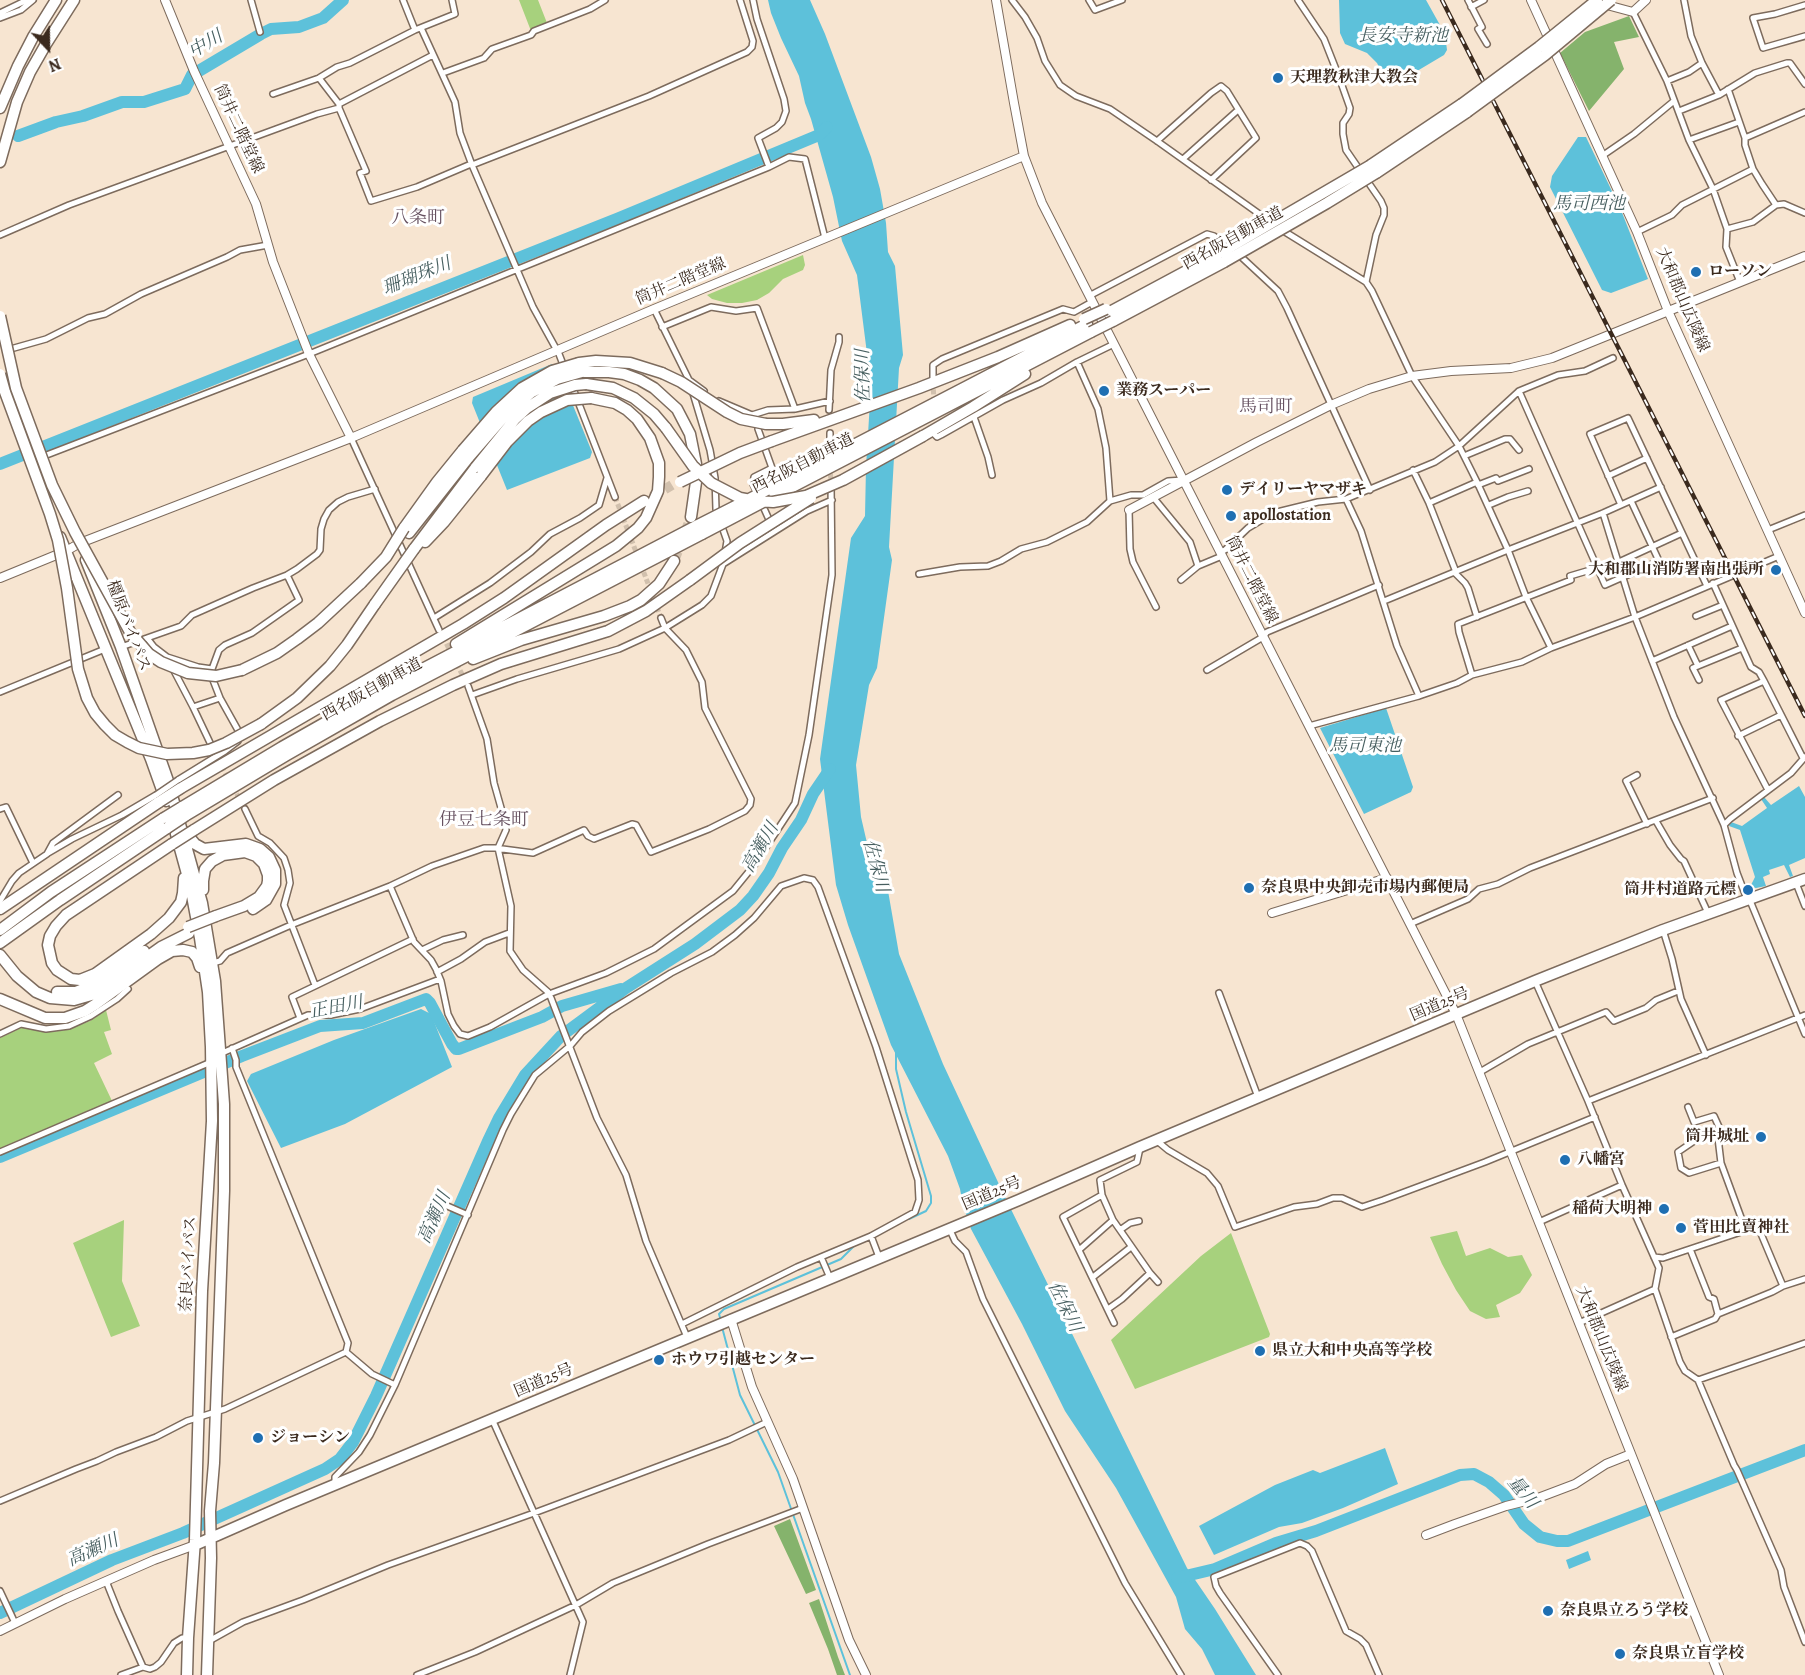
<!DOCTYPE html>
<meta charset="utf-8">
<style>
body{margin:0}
#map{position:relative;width:1805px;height:1675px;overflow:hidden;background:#f7e5d1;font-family:Alegreya,serif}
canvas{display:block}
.north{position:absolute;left:18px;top:18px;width:60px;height:60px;-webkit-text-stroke:4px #fff;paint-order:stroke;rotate:158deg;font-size:16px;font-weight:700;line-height:24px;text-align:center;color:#3b2a1e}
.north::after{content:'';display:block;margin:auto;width:21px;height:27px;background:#3b2a1e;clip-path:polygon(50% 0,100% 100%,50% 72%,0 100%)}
</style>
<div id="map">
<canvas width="1805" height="1675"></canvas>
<div class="north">N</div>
</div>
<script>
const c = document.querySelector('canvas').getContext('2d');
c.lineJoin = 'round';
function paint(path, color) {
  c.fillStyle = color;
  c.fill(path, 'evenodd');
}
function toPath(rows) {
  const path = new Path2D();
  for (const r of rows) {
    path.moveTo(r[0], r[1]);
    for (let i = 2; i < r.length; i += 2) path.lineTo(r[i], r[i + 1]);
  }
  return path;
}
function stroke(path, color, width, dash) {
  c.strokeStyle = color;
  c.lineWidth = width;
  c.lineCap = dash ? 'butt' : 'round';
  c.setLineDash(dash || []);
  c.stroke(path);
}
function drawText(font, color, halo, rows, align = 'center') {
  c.font = font + ' Alegreya,"Noto Serif JP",serif';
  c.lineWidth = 6;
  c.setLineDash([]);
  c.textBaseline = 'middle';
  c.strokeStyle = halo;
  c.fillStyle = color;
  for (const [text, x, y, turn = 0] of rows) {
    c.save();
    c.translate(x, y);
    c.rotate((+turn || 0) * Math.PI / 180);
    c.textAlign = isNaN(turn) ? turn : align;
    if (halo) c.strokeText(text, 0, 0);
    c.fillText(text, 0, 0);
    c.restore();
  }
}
paint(toPath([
 [519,0,538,0,547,23,531,31],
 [803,255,805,265,803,270,783,279,769,293,757,300,742,303,727,303,712,299,707,295],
 [106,1010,111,1030,104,1032,112,1054,94,1063,113,1103,0,1151,0,1038,23,1027,45,1032,60,1031,72,1028,90,1021],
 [124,1220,122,1281,140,1326,111,1337,73,1243],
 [1457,1231,1466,1256,1490,1248,1508,1257,1522,1255,1532,1275,1520,1293,1496,1305,1500,1317,1486,1319,1470,1311,1456,1290,1442,1264,1430,1237],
 [1231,1233,1270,1334,1269,1337,1135,1389,1111,1340,1201,1256]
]), '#a7d17d');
paint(toPath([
 [1629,16,1639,37,1614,42,1624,69,1589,111,1560,53,1585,32],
 [790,1519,816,1590,806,1594,774,1526],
 [819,1599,838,1657,845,1675,837,1675,828,1649,809,1603]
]), '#85b36c');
paint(toPath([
 [768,0,810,0,825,34,871,157,880,189,886,223,888,252,895,266,903,355,899,368,889,547,892,560,877,668,869,685,856,765,861,817,867,843,883,862,899,954,943,1064,1004,1195,1187,1568,1215,1609,1256,1675,1215,1675,1202,1649,1185,1629,1176,1597,1116,1488,1065,1411,1022,1324,971,1229,963,1205,960,1189,948,1156,891,1045,848,925,836,885,820,759,851,538,865,516,866,467,871,385,857,275,842,241,833,197,811,119,805,103,799,76,781,38,771,13],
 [1339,0,1426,0,1445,34,1447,50,1444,55,1402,80,1394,82,1384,77,1377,63,1367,53,1345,44,1340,33],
 [1578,137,1586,137,1621,210,1648,279,1611,293,1602,290,1550,187,1552,176],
 [552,364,557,366,592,452,590,458,507,490,472,403,473,397],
 [1386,708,1413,787,1411,792,1364,814,1320,728],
 [1799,786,1805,797,1805,858,1789,865,1793,876,1790,877,1784,865,1769,870,1770,874,1763,877,1766,886,1756,888,1750,887,1755,877,1740,830,1729,826,1731,822,1742,826,1767,808,1761,799,1764,797,1771,805],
 [421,1009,431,1014,452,1067,345,1124,281,1148,247,1081,251,1074,334,1040],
 [1385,1448,1398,1484,1343,1508,1302,1523,1279,1527,1214,1555,1199,1526,1275,1485,1313,1470,1320,1473],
 [1588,1551,1591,1560,1569,1569,1566,1560]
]), '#5dc1da');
stroke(toPath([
 [896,1053,896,1069,906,1112,931,1196,931,1203,926,1211,909,1219],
 [721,1321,719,1314,724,1309,841,1259,855,1245],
 [722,1327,740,1395,778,1472,850,1675]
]), '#5dc1da', 2);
stroke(toPath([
 [18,136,56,122,83,116,122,102,144,102,185,89,192,75,261,34,271,29,299,27,323,18,343,0],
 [0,464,619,218,819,135,827,127],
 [0,1157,242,1056,320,1026,363,1023,426,999,430,1003,452,1044,456,1049,459,1049,542,1017,562,1006,621,989],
 [1177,1578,1215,1569,1276,1543,1316,1531,1460,1475,1474,1474,1489,1482,1504,1495,1524,1524,1540,1537,1557,1541,1568,1541,1805,1450],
 [0,1613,112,1560,183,1533,325,1469,340,1459,353,1442,376,1396,489,1139,499,1118,525,1075,561,1036,626,988,695,944,740,910,753,896,769,873,782,848,801,820,813,794,830,769]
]), '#5dc1da', 12);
stroke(toPath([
 [933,382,934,403],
 [830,466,831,482],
 [615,497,638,557],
 [641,565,661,618],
 [443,637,466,682],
 [215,753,228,779],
 [233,787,245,809]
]), '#d1c0ad', 5, [5, 2.5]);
stroke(toPath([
 [652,497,672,485],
 [674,561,691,517]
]), '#d1c0ad', 10, [10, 5]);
const street = toPath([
 [251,0,260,32],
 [403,0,415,30],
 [753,0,757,19,784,99,786,111,782,122,776,128,758,138,769,167],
 [1012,0,1025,17,1037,38,1045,61,1060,85,1076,96,1110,109,1157,141,1272,223],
 [1089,0,1095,10,1122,0],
 [1298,0,1324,39,1339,77,1350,108,1349,114,1343,123,1343,134,1346,150,1381,201,1384,208,1384,215,1376,235,1366,282],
 [1468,0,1482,27,1478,29,1487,44],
 [1684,0,1691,36,1702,63,1719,95],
 [1805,5,1775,14,1753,18,1763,48,1805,36],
 [1471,7,1484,0],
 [1633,12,1667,81,1689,140,1713,189,1727,229,1726,247,1740,282],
 [0,13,27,0],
 [0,18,21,10,33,0],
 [421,28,455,102,460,133,472,165,533,307,559,354,564,367],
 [443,73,484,58,492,49,531,35,534,31,590,9,605,0],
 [319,78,339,104],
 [1667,81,1689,72,1702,63],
 [1728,89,1745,138,1745,145,1753,169,1762,184,1776,205,1784,204,1805,213],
 [273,94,319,78,337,67,350,63,415,30,455,14,452,0],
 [339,108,366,171,360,173,371,201,417,187,471,164],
 [1679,111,1719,95,1755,73,1787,63,1790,63,1805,84],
 [1745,138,1805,112],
 [1689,140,1739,122],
 [1157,141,1211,93,1221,86,1227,91,1256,138,1211,180],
 [1602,156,1634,134,1674,101],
 [1183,159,1238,110],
 [472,165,649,96,747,52,752,47,753,41,740,0],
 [1727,229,1753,222,1776,205],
 [1282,230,1366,282,1372,291,1412,376,1459,446,1477,482,1508,550,1526,597,1551,648,1635,617,1674,717,1724,825,1737,873,1747,899,1751,903,1805,1034],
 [1637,232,1672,215,1682,205,1753,169],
 [0,235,69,205,317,114,339,108,339,104,433,55],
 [1237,253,1278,291,1287,308,1370,490],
 [1089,296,1207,234,1214,236,1230,247],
 [654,309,689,380,704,391],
 [662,327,711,307,736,311,757,308,795,409],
 [7,350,46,339,88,318,105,314,141,294,227,257,240,250,268,245],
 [933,378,933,365,942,359,1063,309,1074,312,1092,302],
 [572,386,615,497],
 [692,390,710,450,715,478,716,509,718,515],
 [1519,391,1605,585,1659,561,1631,501],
 [719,401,752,415,768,410,795,409,830,401],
 [829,410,831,370,839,342,839,337],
 [974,417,988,457,992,475],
 [759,421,758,429,772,468,754,477,753,484,771,524],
 [935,435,937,437,941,435,1003,400,1041,383,1077,362,1114,344],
 [351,438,439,630],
 [830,443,830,433],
 [44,456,309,354,769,167,789,157,805,159,825,238],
 [1464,456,1505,439,1510,439,1519,450],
 [1413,470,1429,503,1456,572],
 [1608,476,1647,458],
 [1478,485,1496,478,1498,481,1529,469],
 [1153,497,1190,542,1198,566],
 [1346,499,1361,531,1397,646,1419,696],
 [1110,501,1131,495,1143,495,1168,481,1183,480],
 [1429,503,1477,482],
 [1489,505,1508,497,1528,491],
 [1621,505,1590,434,1628,418,1707,586],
 [1129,510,1130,549,1133,562,1156,607],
 [1603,513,1635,617,1779,556],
 [721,524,727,541,725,553],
 [1768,530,1805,515],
 [1220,552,1225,550,1248,528,1273,513,1318,502,1346,499,1435,462,1459,446,1519,391,1558,375,1585,371,1613,358],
 [1619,562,1682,533],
 [1455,573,1465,583,1468,588,1477,617],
 [919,574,960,567,988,566,1001,561,1021,549,1047,542,1087,522,1110,501,1106,448,1098,409,1077,362],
 [1181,580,1198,566,1222,556],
 [1713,583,1751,667,1759,672,1764,681,1803,758],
 [1384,601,1508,550,1603,513,1661,487],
 [1696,616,1723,605],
 [434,618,490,583,531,552,550,534,580,518,599,505,607,478],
 [147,638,181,626,192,615,253,588,287,575,297,569,317,554,320,550,321,529,324,519,329,510,338,502,348,497,375,489],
 [1688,645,1698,666],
 [121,647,147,638,154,647,167,657,198,667,212,669,213,680,220,698,239,732,238,741,225,751,178,780],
 [1652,661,1732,626],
 [172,667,193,707,220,698],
 [212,669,219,650,225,645,252,633,299,600,287,575],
 [1207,670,1263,637,1267,632,1379,585],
 [1472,675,1459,632,1458,624,1571,580,1570,576,1597,568],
 [1699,680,1693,668,1742,648],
 [1764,681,1721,700,1768,790],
 [468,686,487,739,494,783,505,822,506,830,498,848,511,906,510,951,523,970,548,992,551,998,597,1118,626,1175,646,1241,687,1337],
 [0,692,105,649],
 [472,695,517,679,619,649,665,628,702,605,711,596,723,564,807,511,832,500],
 [193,707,213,749],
 [1309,726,1419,696,1457,683,1472,675,1522,662,1551,648],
 [1738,736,1781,715],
 [1637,775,1626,781,1647,824],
 [0,809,6,807,33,863],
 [245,809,258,836,270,843,284,858,288,870,290,883,284,905,315,985],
 [1656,821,1670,845,1681,859,1684,861,1708,913],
 [1724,825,1730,819,1791,773,1805,757],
 [48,853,72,839,122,815,156,795],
 [1796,883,1805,906],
 [390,886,414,942,431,960,436,969,441,981,448,1014,454,1026,460,1034,468,1036,490,1027,549,994,606,973,654,949,733,891,755,864,795,803,809,735,832,575,831,485],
 [0,901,12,881,19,873,47,854,53,843,118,795],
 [1410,924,1468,899,1479,889,1498,884,1530,868,1713,798],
 [1663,930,1672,959,1681,999,1706,1055],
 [422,950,443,940,463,935],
 [213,963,220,961,227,953,291,925,390,886,432,866,484,848,495,848,533,853,584,830,588,836,594,839,632,824,636,825,651,852,709,829,745,811,750,805,751,799,705,708,702,682,686,650,665,628,661,618],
 [437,972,461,959,485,942,509,933],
 [1535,981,1588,1101,1622,1185,1659,1268,1655,1289,1680,1362,1685,1371,1698,1380,1734,1465,1737,1470,1781,1570,1784,1587,1805,1642],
 [1219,993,1258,1097],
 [300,1018,292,997,413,939],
 [0,1034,21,1024,46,1029,69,1026,91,1016,117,999,128,989],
 [232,1048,236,1060,236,1067,348,1343,346,1352],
 [220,1054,308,1015,331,1015,360,1009,440,979],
 [1480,1072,1528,1044,1606,1012,1614,1021,1646,1008,1656,1000,1678,991],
 [1588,1101,1805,1015],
 [1688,1107,1694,1122,1714,1116,1719,1127,1718,1138],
 [1156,1140,1168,1150,1207,1173,1218,1186,1235,1227,1294,1207,1317,1204,1333,1198,1342,1198,1362,1207,1383,1200,1485,1162,1595,1117],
 [0,1152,211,1062],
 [1721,1163,1689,1173,1681,1168,1678,1152,1700,1137,1711,1134,1718,1138,1721,1163,1746,1231],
 [1102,1195,1100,1180,1137,1162,1140,1148],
 [445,1205,468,1215],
 [1539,1222,1622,1185],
 [949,1228,955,1241,966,1252,983,1299,1125,1583,1181,1675],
 [1120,1230,1130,1223,1139,1221],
 [871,1236,879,1257],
 [1690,1249,1709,1297,1714,1299,1718,1314],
 [1079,1250,1113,1220],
 [821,1257,830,1278],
 [1654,1257,1663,1258,1753,1228,1759,1229,1783,1286],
 [1150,1273,1158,1282],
 [1093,1277,1131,1247],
 [1108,1309,1122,1299,1150,1273,1113,1220,1102,1195,1063,1217,1114,1323],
 [1579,1323,1655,1289],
 [1671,1337,1715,1319,1718,1314,1772,1292,1783,1286,1805,1279],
 [346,1352,372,1374,395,1385],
 [1698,1380,1805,1343],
 [492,1419,583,1622,570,1675],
 [335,1485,335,1477,359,1452,370,1435,395,1385,503,1130,511,1114,535,1075,571,1045,582,1032,609,1011,671,973,712,952,735,935,754,918,781,886,804,878,813,880,818,887,876,1047,918,1180,919,1200,915,1212,871,1236,797,1267,682,1324],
 [0,1501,76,1469,97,1461,116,1452,156,1437,187,1421,225,1409,346,1352],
 [106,1581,118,1611,143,1667],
 [0,1591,15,1623],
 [209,1641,243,1622,303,1600,388,1565,534,1513,729,1440,767,1422],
 [121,1675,143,1667,150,1669,155,1667,161,1662,174,1643,182,1638,188,1638],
 [417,1675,475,1652,576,1605,613,1583,708,1544,803,1508],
 [1278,1675,1220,1593,1216,1586,1214,1577,1300,1543,1307,1546,1312,1551,1346,1631,1360,1639,1366,1645,1379,1675]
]);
const secondary = toPath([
 [165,0,194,71,256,204,273,262,309,354,351,438],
 [996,0,1014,103,1024,156,1042,203,1456,1014,1719,1675],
 [1531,0,1637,232,1668,311,1805,613],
 [1603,4,1633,12,1646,0],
 [1129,510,1257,442,1331,405,1369,389,1412,376,1451,371,1511,368,1552,358,1805,256],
 [0,578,66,551,80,543,351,438,654,309,1024,156],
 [1272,913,1387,878],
 [731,1319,752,1387,793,1479,849,1640,866,1675],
 [1426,1535,1455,1524,1506,1506,1538,1498,1575,1484,1606,1464,1631,1454],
 [0,1631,65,1599,154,1560,195,1545]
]);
const highway = toPath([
 [0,108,18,66,33,37,56,0],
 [0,162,17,102,30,72,46,44,74,0],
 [1371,165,1462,104],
 [1376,173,1467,112],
 [1108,313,1220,253],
 [1113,321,1224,262],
 [579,363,596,361,630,363,662,373],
 [582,372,609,372,624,374,640,380,654,388,677,409,690,434,696,464,696,482,691,517],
 [586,384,613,388,634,398,654,414,666,428],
 [766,424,783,424,814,420],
 [923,436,973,407,1025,374],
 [772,441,919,388,998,357,1070,325],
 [767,490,1087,324],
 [771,498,1091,332],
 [404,528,437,482,463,450],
 [409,533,469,457],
 [60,537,151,759,166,801],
 [425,542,444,522,481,476],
 [414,549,476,467],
 [86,560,121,647,168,781,202,903,215,981,224,1104,224,1191,214,1463,210,1511,211,1558,207,1675],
 [456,644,616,546,638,528,646,518,658,491,659,477,659,463,650,438,637,419,627,410,615,403,591,398],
 [473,659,521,640,604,616,630,606,641,600,659,584,674,561],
 [242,670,277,653,297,639,318,623,361,583],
 [261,724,297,698,330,666,347,645,375,604],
 [181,788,463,624,504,598,606,525,644,501],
 [182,807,282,747,388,687,698,525],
 [185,816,287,755,392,695,702,534],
 [194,830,274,780,380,721,453,685,501,664,608,631,646,611,690,580],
 [185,832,195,844,204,849,246,844,260,849,269,857,275,870,275,884,266,900,253,909],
 [176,834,190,885,200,938,208,992,211,1047,212,1121,202,1291,195,1540,188,1638,187,1675],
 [172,844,66,915,56,926,50,936,48,945,52,963,57,970,71,979,80,980,95,974,151,934,169,918,181,902,183,893,184,878],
 [203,890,203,881,205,869,212,861,223,855,245,852,256,856,264,864,268,875,268,881,267,886,259,897,244,906,216,916],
 [0,909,159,802],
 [0,930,51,892,164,818],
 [0,943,60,900,167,828],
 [0,955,17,976,36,992,50,998,74,1000,95,994,161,947,189,933],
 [57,992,76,992,91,986,144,951],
 [0,999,45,1018,65,1018,85,1011,96,1004,158,959,172,951,183,950,192,952,197,958,200,967],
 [195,1545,286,1505,1019,1200,1140,1147,1535,981,1663,930,1805,879]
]);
stroke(street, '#7d6b5d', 8);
stroke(secondary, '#7d6b5d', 10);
stroke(highway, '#7d6b5d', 13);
stroke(street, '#fff', 5);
stroke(secondary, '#fff', 8);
stroke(highway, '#fff', 10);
const rail = toPath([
 [1442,0,1805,716]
]);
stroke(rail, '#3b2a1e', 4.5);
stroke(rail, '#fff', 2, [7]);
const streetBridge = toPath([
 [156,795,178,780]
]);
const highwayBridge = toPath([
 [1462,104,1539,47,1597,0],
 [1467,112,1545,55,1611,0],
 [1220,253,1371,165],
 [1224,262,1327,203,1376,173],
 [0,316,16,388,52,485,75,532,130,632,149,654,161,662,188,673,216,676,242,670],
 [1084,319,1106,309],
 [1091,332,1113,321],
 [662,373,681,382,727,412,741,419,766,424],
 [0,374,5,392,50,514,58,540,67,588,78,669,87,698,95,713,105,725,115,735,127,742,139,748,167,754,193,753,209,750,226,743,261,724],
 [666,428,693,466,711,483,740,498,756,501,773,502,806,496,843,480,923,436],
 [463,450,496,412,522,388,552,371,579,363],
 [469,457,509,411,532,392,557,379,582,372],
 [476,467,515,419,527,408,550,393,575,385,586,384],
 [481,476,507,442,528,421,541,412,567,400,591,398],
 [680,482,740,453,772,441],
 [698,525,767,490],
 [702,534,763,502],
 [690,580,740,543,811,498],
 [361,583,386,557,404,528],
 [375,604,414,549],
 [159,802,181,788],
 [164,818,182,807],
 [167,828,185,816],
 [172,844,194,830],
 [188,927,216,916]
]);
stroke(streetBridge, '#7d6b5d', 8, []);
stroke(highwayBridge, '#7d6b5d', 13, []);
stroke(streetBridge, '#fff', 5);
stroke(highwayBridge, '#fff', 10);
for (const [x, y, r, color] of [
 [1278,78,6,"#1f6fb2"],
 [1696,272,6,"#1f6fb2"],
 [1104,391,6,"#1f6fb2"],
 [1227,490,6,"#1f6fb2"],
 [1231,516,6,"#1f6fb2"],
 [1776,570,6,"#1f6fb2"],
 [1249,888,6,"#1f6fb2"],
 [1748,890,6,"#1f6fb2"],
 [1761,1137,6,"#1f6fb2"],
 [1565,1160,6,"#1f6fb2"],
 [1664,1209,6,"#1f6fb2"],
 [1681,1228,6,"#1f6fb2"],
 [1260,1351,6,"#1f6fb2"],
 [659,1360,6,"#1f6fb2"],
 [258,1438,6,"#1f6fb2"],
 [1548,1611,6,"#1f6fb2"],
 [1620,1654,6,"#1f6fb2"]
]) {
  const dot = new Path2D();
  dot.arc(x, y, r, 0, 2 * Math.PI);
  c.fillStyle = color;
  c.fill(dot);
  stroke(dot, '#fff', 2);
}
drawText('bold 16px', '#3b2a1e', '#fff', [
 ["天理教秋津大教会",1290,78],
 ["ローソン",1708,272],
 ["業務スーパー",1116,391],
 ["デイリーヤマザキ",1239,490],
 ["apollostation",1243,516],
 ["大和郡山消防署南出張所",1764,570,"right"],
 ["奈良県中央卸売市場内郵便局",1261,888],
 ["筒井村道路元標",1736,890,"right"],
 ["筒井城址",1749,1137,"right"],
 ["八幡宮",1577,1160],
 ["稲荷大明神",1652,1209,"right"],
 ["菅田比賣神社",1693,1228],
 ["県立大和中央高等学校",1272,1351],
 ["ホウワ引越センター",671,1360],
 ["ジョーシン",270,1438],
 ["奈良県立ろう学校",1560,1611],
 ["奈良県立盲学校",1632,1654]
], 'left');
drawText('16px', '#3b2a1e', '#fff', [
 ["筒井二階堂線",238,129,65],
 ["西名阪自動車道",1233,239,-29],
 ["筒井二階堂線",681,282,-23],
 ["大和郡山広陵線",1682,300,67],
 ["西名阪自動車道",803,464,-27],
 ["筒井二階堂線",1251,580,63],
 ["橿原バイパス",128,626,69],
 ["西名阪自動車道",372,690,-29],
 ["国道25号",1440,1005,-23],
 ["国道25号",992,1194,-23],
 ["奈良バイパス",189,1264,-87],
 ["大和郡山広陵線",1601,1339,68],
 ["国道25号",544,1381,-23]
]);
drawText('italic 18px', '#475f60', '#fff', [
 ["長安寺新池",1403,37],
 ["中川",206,45,-31],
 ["馬司西池",1589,205],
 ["珊瑚珠川",417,277,-22],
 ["佐保川",864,376,-91],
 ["馬司東池",1365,747],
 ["高瀬川",761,848,-60],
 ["佐保川",875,866,75],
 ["正田川",336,1008,-11],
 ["高瀬川",435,1218,-66],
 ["佐保川",1064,1307,64],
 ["量川",1522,1493,50],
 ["高瀬川",93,1551,-24]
]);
drawText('18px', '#665160', '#fff', [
 ["八条町",418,219],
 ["馬司町",1266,408],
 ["伊豆七条町",484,821]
]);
</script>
